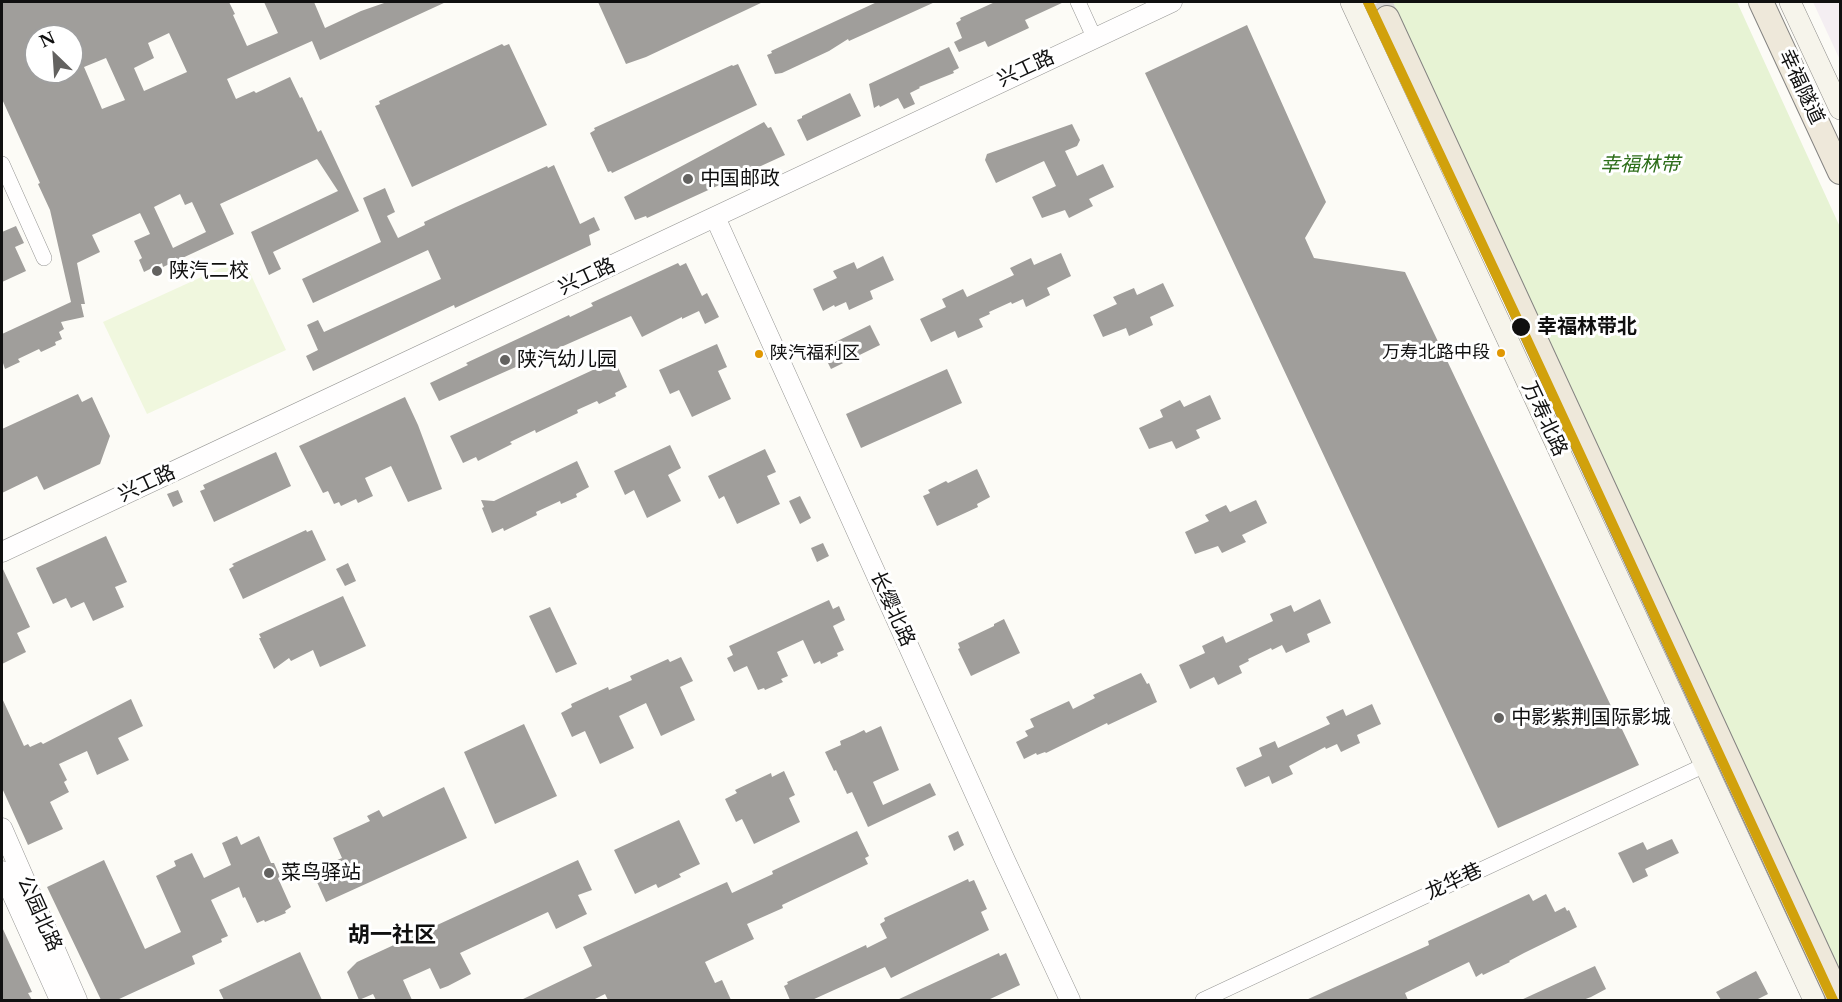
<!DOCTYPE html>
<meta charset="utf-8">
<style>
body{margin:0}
#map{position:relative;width:1842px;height:1002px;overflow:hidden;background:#fcfbf6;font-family:"Libre Baskerville",serif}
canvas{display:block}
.frame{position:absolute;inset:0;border:3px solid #101010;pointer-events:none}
.north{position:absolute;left:24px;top:24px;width:60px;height:60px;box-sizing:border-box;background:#fff;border:2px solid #9f9f9f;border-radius:50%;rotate:335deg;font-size:16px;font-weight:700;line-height:24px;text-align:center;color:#101010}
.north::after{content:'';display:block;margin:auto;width:21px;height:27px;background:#636260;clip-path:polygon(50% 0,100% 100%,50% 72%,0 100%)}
</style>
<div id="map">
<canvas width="1842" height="1002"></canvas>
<div class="frame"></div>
<div class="north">N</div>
</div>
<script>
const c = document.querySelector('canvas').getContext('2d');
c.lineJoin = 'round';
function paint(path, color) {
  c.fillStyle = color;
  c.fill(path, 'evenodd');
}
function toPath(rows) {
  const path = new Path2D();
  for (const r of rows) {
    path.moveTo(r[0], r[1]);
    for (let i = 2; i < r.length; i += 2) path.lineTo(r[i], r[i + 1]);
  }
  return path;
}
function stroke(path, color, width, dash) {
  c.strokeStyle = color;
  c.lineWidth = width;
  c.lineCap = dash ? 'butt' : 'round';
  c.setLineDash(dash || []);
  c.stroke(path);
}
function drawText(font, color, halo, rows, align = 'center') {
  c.font = font + ' "Libre Baskerville","Noto Sans SC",serif';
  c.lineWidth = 6;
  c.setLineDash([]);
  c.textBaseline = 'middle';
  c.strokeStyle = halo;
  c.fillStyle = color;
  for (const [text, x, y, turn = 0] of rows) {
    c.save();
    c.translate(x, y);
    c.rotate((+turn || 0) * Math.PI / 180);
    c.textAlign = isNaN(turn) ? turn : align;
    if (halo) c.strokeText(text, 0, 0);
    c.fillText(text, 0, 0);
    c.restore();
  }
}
paint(toPath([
 [1813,2,1840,2,1840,60]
]), '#f4eef2');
paint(toPath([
 [1393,2,1737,2,1840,227,1840,970]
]), '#e7f3d4');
paint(toPath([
 [243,258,286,350,147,414,103,322]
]), '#f0f7de');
paint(toPath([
 [2,2,229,2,235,14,233,15,247,46,278,33,264,2,314,2,325,28,361,11,387,2,446,2,320,60,312,41,227,79,236,99,254,91,256,93,290,77,300,98,302,97,318,132,321,130,359,211,273,252,281,269,269,275,251,232,338,191,317,159,220,204,234,234,163,267,162,263,144,272,139,260,142,258,134,241,150,234,140,213,92,235,100,252,77,263,85,304,81,304,84,317,61,322,64,329,59,332,62,339,55,342,56,345,41,352,39,349,18,359,20,362,5,369,2,360,2,334,71,302,50,210,38,184,40,183,2,99],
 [169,33,187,72,144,91,134,68,154,58,148,43],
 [36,36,72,36,72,72,36,72],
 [106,58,125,100,102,109,84,67],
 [180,194,185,205,192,202,206,232,173,248,154,207],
 [598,2,763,2,646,57,626,64],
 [877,2,935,2,849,41,848,39,829,51,782,73,775,74,767,55,772,53,771,51],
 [995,2,1064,2,1025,20,1029,28,988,47,985,41,959,52,954,42,962,38,956,23,961,20,960,18],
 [1247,25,1326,202,1305,238,1314,258,1405,272,1639,765,1498,828,1145,73],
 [502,44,504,46,509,44,547,125,412,187,375,106,380,104,379,101],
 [949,47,959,68,953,71,954,73,919,87,920,88,910,93,915,104,904,109,898,98,880,107,879,105,874,108,869,84],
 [738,64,757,105,612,173,611,171,608,172,590,133,595,130,594,128,732,65,733,66],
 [850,93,861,116,807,141,797,120,802,118,802,116],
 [764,122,768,128,771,127,785,155,647,218,646,216,635,220,624,197],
 [1072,124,1080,140,1077,146,1065,151,1077,176,1103,164,1114,187,1089,199,1093,206,1069,218,1065,210,1042,218,1032,197,1056,186,1044,161,996,183,985,160,987,154],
 [554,165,580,224,594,217,600,230,589,235,591,245,455,308,454,305,313,371,306,356,318,350,307,325,318,320,324,332,441,279,428,250,313,303,302,279,381,242,363,198,385,188,395,212,387,216,398,238,425,225,424,222,456,207,547,166,548,168],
 [16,226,24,243,15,247,26,271,2,282,2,232],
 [1061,253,1071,276,1047,288,1050,295,1026,307,1023,299,1012,304,1011,302,989,312,990,314,979,319,983,327,958,338,955,331,931,342,920,319,946,307,942,299,963,289,967,297,1014,275,1010,268,1031,258,1034,265],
 [883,256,894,280,870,291,873,299,849,310,846,302,835,307,834,305,823,311,813,289,837,278,833,271,854,262,857,269],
 [678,263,680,266,686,263,702,296,707,293,719,317,705,324,699,311,682,319,682,317,642,337,631,316,439,401,430,383,468,365,466,363,569,315,570,317,593,306,591,303],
 [1163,283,1174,306,1150,317,1153,325,1129,336,1126,328,1103,337,1093,315,1117,304,1113,297,1134,288,1137,295],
 [870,325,880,345,831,369,821,349],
 [717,344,727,367,718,371,731,399,692,417,679,390,670,394,659,370],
 [608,363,609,366,616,363,627,387,615,393,616,396,599,404,597,401,577,410,578,413,536,433,535,430,510,442,512,444,478,461,476,457,463,463,450,436],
 [947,369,962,403,861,448,846,414],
 [78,394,82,402,92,397,110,436,100,464,44,490,37,476,2,493,2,429],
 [1210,395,1221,419,1196,430,1200,438,1176,449,1172,441,1149,449,1139,428,1163,417,1160,410,1180,400,1184,407],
 [405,397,418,425,442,489,408,502,391,466,365,478,373,496,358,503,356,499,341,506,339,502,334,504,328,491,323,493,299,446],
 [670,445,681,468,668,475,681,501,647,518,634,490,625,495,614,471],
 [765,449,776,472,767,476,780,504,737,524,724,496,719,499,708,476],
 [276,452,291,486,214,522,200,491,205,489,203,485],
 [577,461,589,487,576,494,577,497,561,504,560,501,536,512,537,515,504,531,503,528,492,533,482,508,484,507,481,500,494,501],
 [977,469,990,497,977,504,978,507,937,526,923,496,930,493,928,490,946,481,948,483],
 [178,490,183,502,173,507,167,494],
 [800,496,811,518,800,524,789,501],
 [1256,500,1267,523,1242,535,1246,542,1222,553,1218,546,1195,554,1185,532,1209,521,1205,515,1226,505,1230,512],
 [306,530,307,532,312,530,326,560,243,599,229,569,234,566,232,564],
 [106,536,127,582,115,587,124,607,93,621,84,602,71,608,66,598,53,604,36,568],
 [823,543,829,556,817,562,811,548],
 [348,563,356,581,345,586,336,569],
 [2,567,30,627,17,633,26,652,2,664],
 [343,596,366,646,320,667,313,650,291,661,289,658,274,669,259,638,261,638,259,634],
 [1320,599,1331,623,1307,634,1310,642,1286,653,1282,645,1272,650,1271,648,1248,659,1249,661,1239,666,1242,673,1218,685,1214,677,1190,689,1179,665,1205,653,1202,646,1223,636,1226,643,1273,621,1270,614,1291,605,1294,612],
 [829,600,833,609,839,606,845,620,833,626,844,650,837,653,838,656,821,664,820,661,814,664,803,640,777,652,788,676,781,679,783,682,765,690,764,688,758,690,747,666,734,672,727,658,733,655,729,646],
 [550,607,577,664,556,673,529,616],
 [1004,619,1020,653,971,676,958,649,960,648,958,643,994,626,994,624],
 [681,657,693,681,680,687,695,720,661,736,646,703,619,716,634,748,600,764,585,731,572,737,561,713,572,707,571,704,608,687,609,690,632,680,630,676,668,659,670,662],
 [1141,673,1147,684,1149,683,1157,702,1108,725,1107,723,1046,753,1045,752,1037,755,1036,753,1024,759,1016,742,1028,736,1025,731,1034,727,1030,719,1069,701,1073,709,1095,698,1093,695],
 [2,698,24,746,28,744,30,747,41,742,43,744,131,699,143,726,118,738,129,760,97,775,87,751,59,764,67,780,64,782,69,792,50,802,63,829,28,845,2,788],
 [1372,704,1381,724,1357,735,1360,743,1341,752,1337,744,1326,749,1325,747,1289,766,1293,774,1272,784,1269,776,1245,787,1236,768,1262,756,1259,748,1275,741,1278,748,1330,724,1326,717,1343,709,1346,716],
 [524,724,557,796,495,824,464,752],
 [881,726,899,770,873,782,883,805,930,783,936,795,868,827,852,792,847,794,836,770,834,771,825,752,841,745,840,741,854,735,864,730,866,733],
 [784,771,795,795,789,798,800,822,754,844,742,819,736,822,725,799,737,793,735,790,771,773,772,777],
 [444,787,467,838,326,902,312,871,342,858,333,838,370,821,367,816,379,810,383,817],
 [679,820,700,864,679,874,681,877,658,888,656,884,635,894,614,850],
 [857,831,869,856,865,858,868,864,782,905,783,908,747,924,754,939,705,962,715,983,722,980,731,1000,608,1000,605,994,593,1000,521,1000,592,966,583,947,727,882,732,893,773,874,772,871],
 [958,831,964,845,954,851,948,836],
 [237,836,241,845,259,836,271,863,274,863,280,877,278,878,291,907,285,911,286,913,265,922,264,920,257,923,245,897,243,898,239,887,211,900,228,936,221,939,222,942,192,956,195,964,117,1000,101,1000,47,887,104,860,145,949,181,932,156,876,176,866,174,861,192,853,204,878,231,865,222,843],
 [1672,839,1679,853,1645,869,1648,876,1633,883,1618,853,1643,842,1647,850],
 [578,860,592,890,578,895,587,914,556,929,548,912,460,953,471,974,448,986,440,989,430,968,403,980,412,1000,376,1000,373,994,359,1000,347,972,357,962],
 [968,879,969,882,974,880,987,909,981,912,989,930,891,978,885,967,812,1000,790,1000,784,986,788,984,787,982,866,945,867,948,887,938,880,924,885,921,884,918],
 [1529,894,1533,901,1546,894,1555,912,1565,907,1567,911,1569,910,1577,927,1524,953,1509,961,1510,962,1483,975,1482,973,1476,977,1469,962,1405,993,1408,1000,1306,1000,1429,945,1428,941],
 [2,927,32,992,28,993,32,1000,2,1000],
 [300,952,322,1000,224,1000,219,990],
 [999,953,1000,956,1006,953,1020,985,988,1000,897,1000],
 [1595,966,1606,989,1591,997,1583,1000,1521,1000],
 [1756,971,1768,994,1756,1000,1721,1000,1716,992]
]), '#a09e9b');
stroke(toPath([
 [1380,2,1387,18]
]), '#d9d8d4', 24, [24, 12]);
const minor = toPath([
 [1078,2,1094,37],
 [2,164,44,258],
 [1203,1000,1705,765]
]);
const tertiary = toPath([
 [715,217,1004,858,1070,1000],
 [2,552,1172,2],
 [2,828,77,1000],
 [2,871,60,1000]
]);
const secondary = toPath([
 [1351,2,1814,1000],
 [1790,2,1840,109]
]);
const primary = toPath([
 [1761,2,1840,172],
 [1387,18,1840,1000]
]);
stroke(minor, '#969694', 16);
stroke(tertiary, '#969694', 21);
stroke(secondary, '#8d8c8a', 22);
stroke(primary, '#848381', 26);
stroke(minor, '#fffefe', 15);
stroke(tertiary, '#fffefe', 20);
stroke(secondary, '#f6f4eb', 21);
stroke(primary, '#eee8da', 24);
stroke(toPath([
 [1368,2,1521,327,1833,1000]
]), '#d1a10c', 10);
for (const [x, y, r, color] of [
 [688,179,6,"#636260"],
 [157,271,6,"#636260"],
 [1521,327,10,"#101010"],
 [1501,353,5,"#e09702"],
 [759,354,5,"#e09702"],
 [505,360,6,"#636260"],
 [1499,718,6,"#636260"],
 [269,873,6,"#636260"]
]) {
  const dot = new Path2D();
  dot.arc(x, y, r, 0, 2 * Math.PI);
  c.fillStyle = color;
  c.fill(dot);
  stroke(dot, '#fff', 2);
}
drawText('18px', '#101010', '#fff', [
 ["万寿北路中段",1490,353],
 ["陕汽福利区",770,354,"left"]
], 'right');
drawText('20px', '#101010', '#fff', [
 ["兴工路",1026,69,-25],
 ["幸福隧道",1801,87,65],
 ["兴工路",587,277,-25],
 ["万寿北路",1544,419,65],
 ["兴工路",147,484,-25],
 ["长缨北路",892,609,66],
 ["龙华巷",1454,882,-25],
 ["公园北路",39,914,66]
]);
drawText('italic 20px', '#2d6e1a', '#fff', [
 ["幸福林带",1640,165]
]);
drawText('20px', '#101010', '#fff', [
 ["中国邮政",700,179],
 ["陕汽二校",169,271],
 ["陕汽幼儿园",517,360],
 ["中影紫荆国际影城",1511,718],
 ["菜鸟驿站",281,873]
], 'left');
drawText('bold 20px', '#101010', '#fff', [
 ["幸福林带北",1537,327]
], 'left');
drawText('bold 22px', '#101010', '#fff', [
 ["胡一社区",392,936]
]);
</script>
